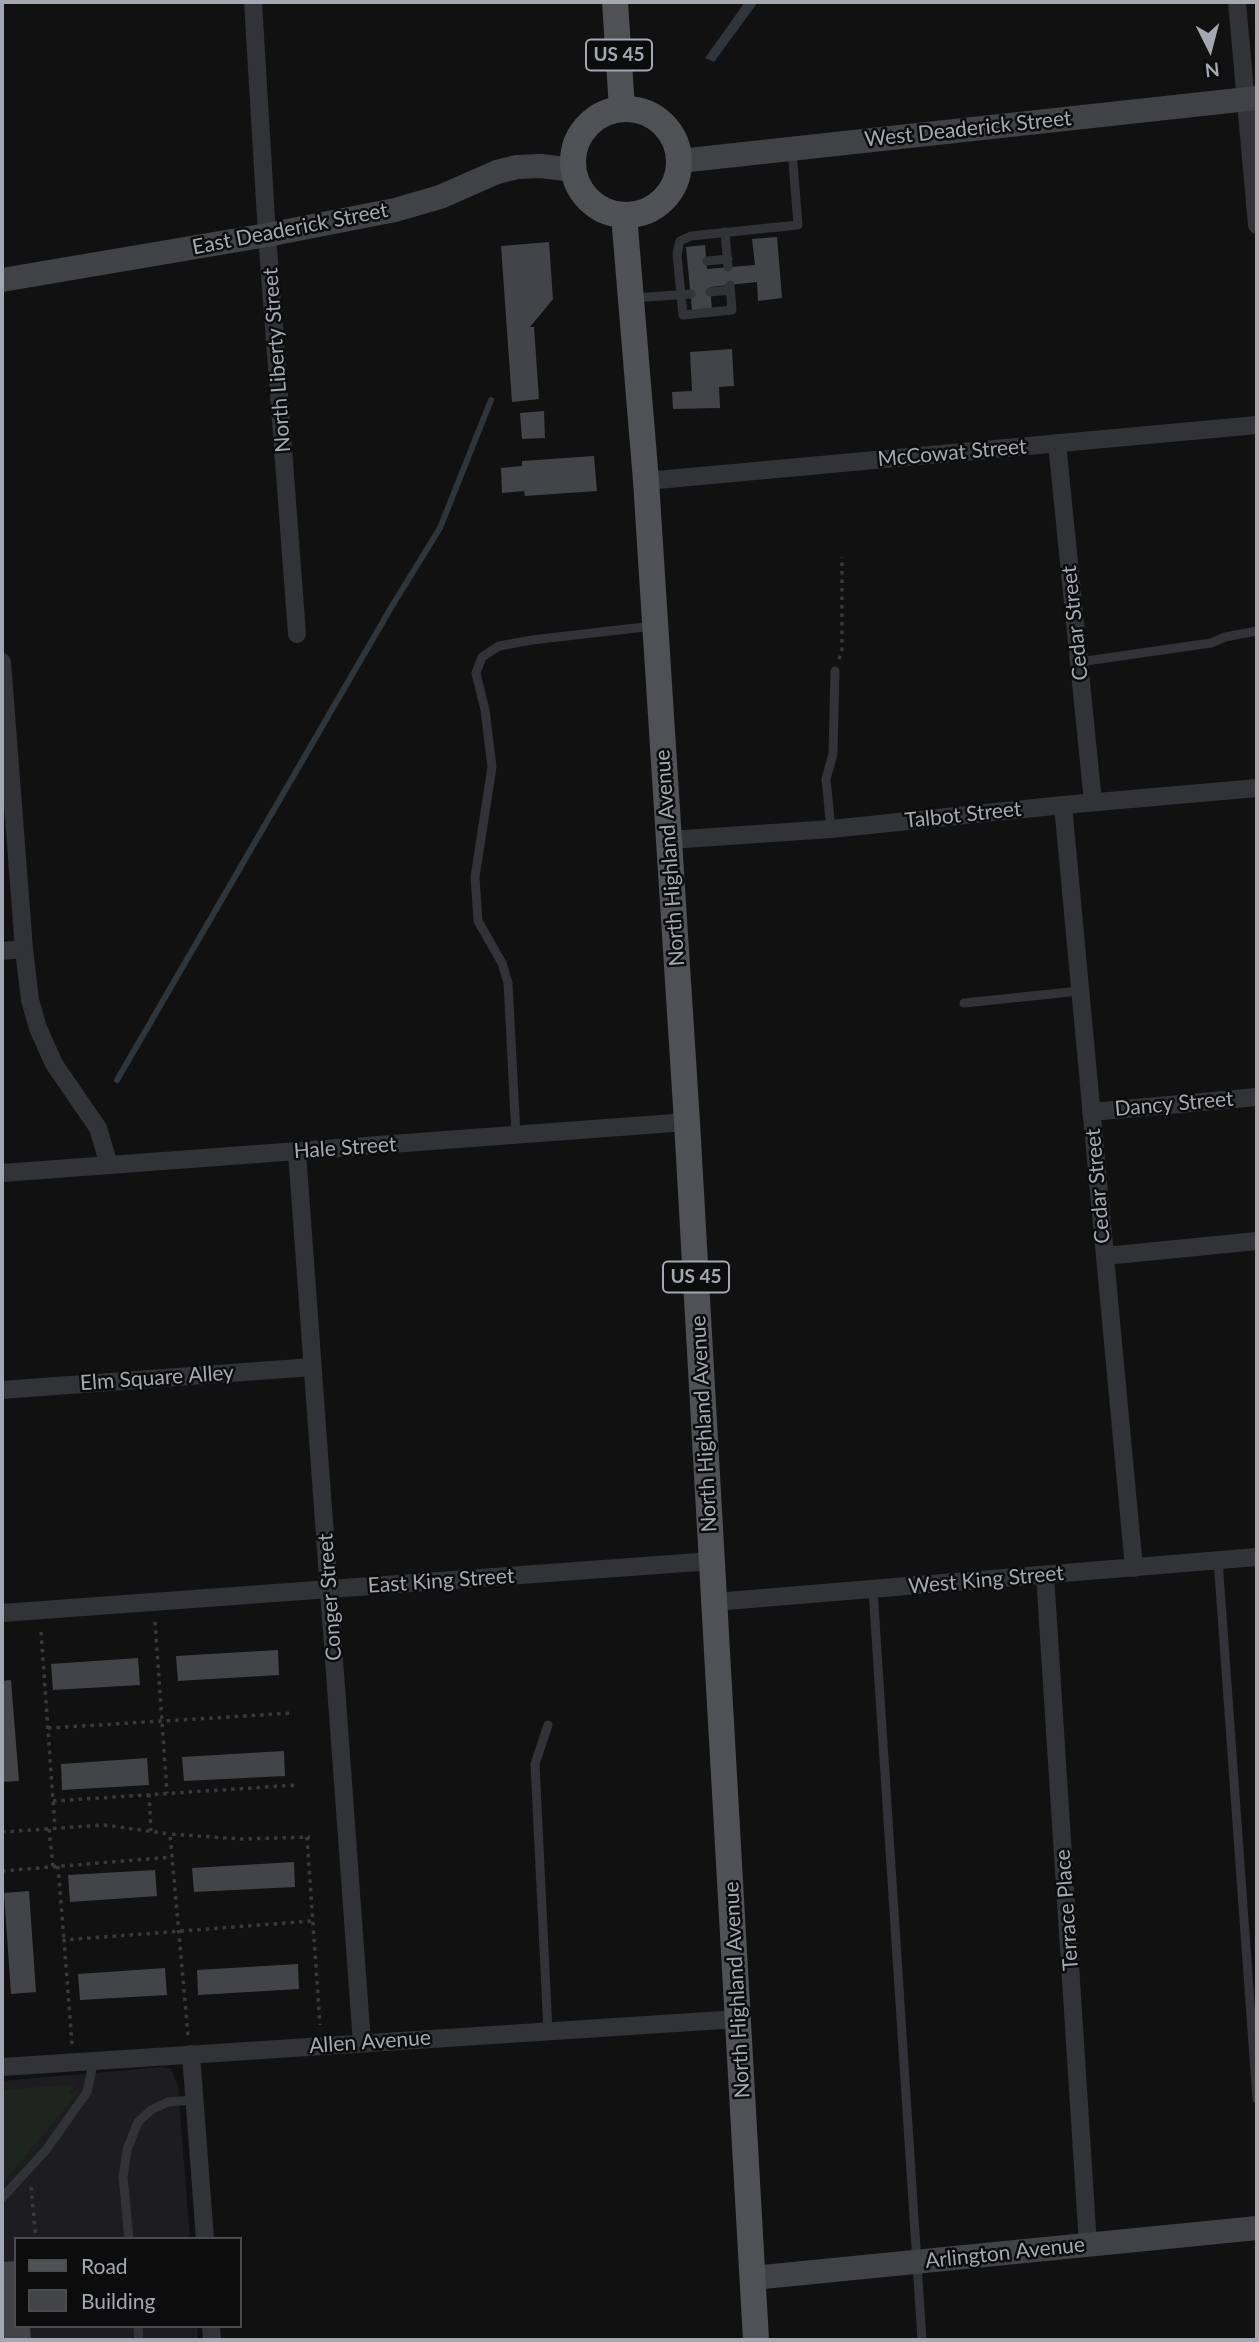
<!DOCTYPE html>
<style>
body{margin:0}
#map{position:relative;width:1259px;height:2342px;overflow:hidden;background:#111112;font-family:Lato,sans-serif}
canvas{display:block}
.frame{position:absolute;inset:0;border:4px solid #a4a9b1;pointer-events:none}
.legend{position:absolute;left:14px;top:2237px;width:228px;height:91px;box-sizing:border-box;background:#0c0c0d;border:2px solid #494b4f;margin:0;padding:9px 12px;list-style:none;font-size:21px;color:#a4a9b1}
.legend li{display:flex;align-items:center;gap:14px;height:35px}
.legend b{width:35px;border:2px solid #494b4f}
.north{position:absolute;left:1175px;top:14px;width:70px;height:70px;-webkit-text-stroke:5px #0c0c0d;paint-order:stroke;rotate:174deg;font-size:19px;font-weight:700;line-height:28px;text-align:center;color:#a4a9b1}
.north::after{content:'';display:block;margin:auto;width:24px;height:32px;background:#a4a9b1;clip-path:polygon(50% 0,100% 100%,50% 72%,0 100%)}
</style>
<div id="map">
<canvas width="1259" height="2342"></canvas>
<div class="frame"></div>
<ul class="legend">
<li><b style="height:9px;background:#4f5155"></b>Road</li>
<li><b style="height:19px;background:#434447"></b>Building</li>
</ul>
<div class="north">N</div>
</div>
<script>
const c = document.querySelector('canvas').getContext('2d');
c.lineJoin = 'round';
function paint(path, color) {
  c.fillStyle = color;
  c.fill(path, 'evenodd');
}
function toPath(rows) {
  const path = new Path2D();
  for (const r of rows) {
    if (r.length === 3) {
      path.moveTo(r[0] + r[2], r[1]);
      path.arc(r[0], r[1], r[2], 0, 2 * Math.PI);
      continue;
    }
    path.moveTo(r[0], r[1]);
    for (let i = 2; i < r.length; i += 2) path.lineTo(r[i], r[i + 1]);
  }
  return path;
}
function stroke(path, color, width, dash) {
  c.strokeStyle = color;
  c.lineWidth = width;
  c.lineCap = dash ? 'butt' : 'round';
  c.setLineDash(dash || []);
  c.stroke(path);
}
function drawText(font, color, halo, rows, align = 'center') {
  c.font = font + ' Lato,sans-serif';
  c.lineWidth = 5;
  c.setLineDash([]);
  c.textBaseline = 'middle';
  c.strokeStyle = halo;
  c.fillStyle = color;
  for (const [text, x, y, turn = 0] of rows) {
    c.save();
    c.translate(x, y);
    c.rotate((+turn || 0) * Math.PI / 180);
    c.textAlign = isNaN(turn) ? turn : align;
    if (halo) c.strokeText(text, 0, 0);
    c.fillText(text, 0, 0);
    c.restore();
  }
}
paint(toPath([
 [162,2067,171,2069,178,2086,190,2239,16,2239,16,2326,197,2326,198,2340,2,2340,2,2081]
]), '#1d1d1f');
paint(toPath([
 [75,2084,69,2093,79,2092,2,2184,2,2090]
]), '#1e241e');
paint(toPath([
 [745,2,758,2,714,62,705,58]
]), '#2e363b');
stroke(toPath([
 [117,1080,392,606,440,528,491,400]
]), '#2e363b', 6);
paint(toPath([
 [777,237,782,298,758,301,757,282,710,287,712,309,692,310,686,247,705,245,707,269,755,265,752,239],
 [549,242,553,299,530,327,534,327,539,399,512,402,501,246],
 [732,349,734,386,719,387,720,408,673,409,672,392,692,391,690,352],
 [544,411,545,438,522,439,520,413],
 [594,456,597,491,525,496,524,491,502,493,501,468,522,466,522,461],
 [278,1650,279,1675,178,1681,176,1656],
 [138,1658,140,1685,53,1690,51,1664],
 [11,1680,19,1781,2,1782,2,1681],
 [284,1751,285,1776,184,1781,182,1757],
 [147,1758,149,1785,62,1790,61,1764],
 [294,1862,295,1887,194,1892,192,1868],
 [155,1870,157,1896,70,1902,68,1875],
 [29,1891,36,1992,11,1994,4,1893],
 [298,1964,299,1989,198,1995,197,1970],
 [165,1968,167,1995,80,2000,78,1974],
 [16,2261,16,2326,30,2326,31,2340,2,2340,2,2262]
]), '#434447');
stroke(toPath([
 [839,659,842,650,842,557],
 [155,1622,167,1793],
 [41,1632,55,1828],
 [48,1728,294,1713],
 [149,1794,151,1831],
 [53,1801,297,1785],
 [49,1829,53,1867],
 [2,1832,104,1825,170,1834],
 [307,1837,320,2025],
 [58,1866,64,1940],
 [2,1871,172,1857],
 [188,2035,170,1834,241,1839,310,1837],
 [72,2044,64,1940,312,1921],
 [31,2187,36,2239]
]), '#383a3d', 3.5, [3.5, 5]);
stroke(toPath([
 [725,232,728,267],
 [707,261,728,259],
 [730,285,732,310,683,315,677,254,680,241,691,236,798,225,792,150],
 [710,292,730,290],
 [633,298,691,294],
 [1079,662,1211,643,1225,637,1257,631],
 [831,829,826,779,833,754,835,671],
 [964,1003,1080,991],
 [516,1135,508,983,502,963,478,921,475,877,492,767,485,710,476,673,482,657,499,646,532,640,653,626],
 [1218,1560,1257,2099],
 [873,1590,922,2340],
 [548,2031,535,1764,548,1725],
 [2,2198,46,2150,87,2092,94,2060],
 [129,2239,123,2177,127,2150,138,2122,151,2110,168,2102,194,2100],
 [138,2326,139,2340]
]), '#323336', 9);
stroke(toPath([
 [253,2,267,235,297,634],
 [1237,2,1257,225],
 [1057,443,1093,802],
 [646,481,1257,425],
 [2,662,24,949,30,1000,38,1028,54,1064,98,1128,109,1165],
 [1063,805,1134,1568],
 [669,840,831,829,1063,805,1257,788],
 [2,951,24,949],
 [1091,1112,1257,1097],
 [297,1152,362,2043],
 [2,1173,687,1122],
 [1105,1256,1257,1241],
 [2,1390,312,1367],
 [1045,1575,1088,2245],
 [714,1602,1257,1557],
 [2,1613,712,1561],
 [191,2054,205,2239],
 [2,2067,738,2019],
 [211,2326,212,2340]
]), '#323336', 18);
stroke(toPath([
 [680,161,1257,98],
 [2,280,267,235,395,210,440,197,497,172,517,167,541,166,573,170],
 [753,2278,1257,2228]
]), '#414246', 24);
stroke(toPath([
 [615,2,622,108],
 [626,162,53],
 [624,215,646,481,687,1122,756,2340]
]), '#4f5155', 26);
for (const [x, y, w] of [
 [619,55,66],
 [696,1277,66]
]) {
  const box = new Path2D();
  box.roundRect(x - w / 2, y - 15.5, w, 31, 5);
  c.fillStyle = '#0c0c0d';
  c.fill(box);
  stroke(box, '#a4a9b1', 2);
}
drawText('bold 19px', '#a4a9b1', null, [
 ["US 45",619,55],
 ["US 45",696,1277]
]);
drawText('21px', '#a4a9b1', '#0c0c0d', [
 ["West Deaderick Street",968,129,-6],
 ["East Deaderick Street",290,229,-11],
 ["North Liberty Street",277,360,-94],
 ["McCowat Street",952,453,-5],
 ["Cedar Street",1075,623,-96],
 ["Talbot Street",963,815,-6],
 ["North Highland Avenue",670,858,-94],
 ["Dancy Street",1174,1104,-5],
 ["Hale Street",345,1148,-4],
 ["Cedar Street",1098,1186,-95],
 ["Elm Square Alley",157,1378,-4],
 ["North Highland Avenue",704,1424,-93],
 ["West King Street",986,1580,-5],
 ["East King Street",441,1581,-4],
 ["Conger Street",330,1597,-94],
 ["Terrace Place",1067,1910,-94],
 ["North Highland Avenue",737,1990,-93],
 ["Allen Avenue",370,2042,-4],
 ["Arlington Avenue",1005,2253,-6]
]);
</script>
